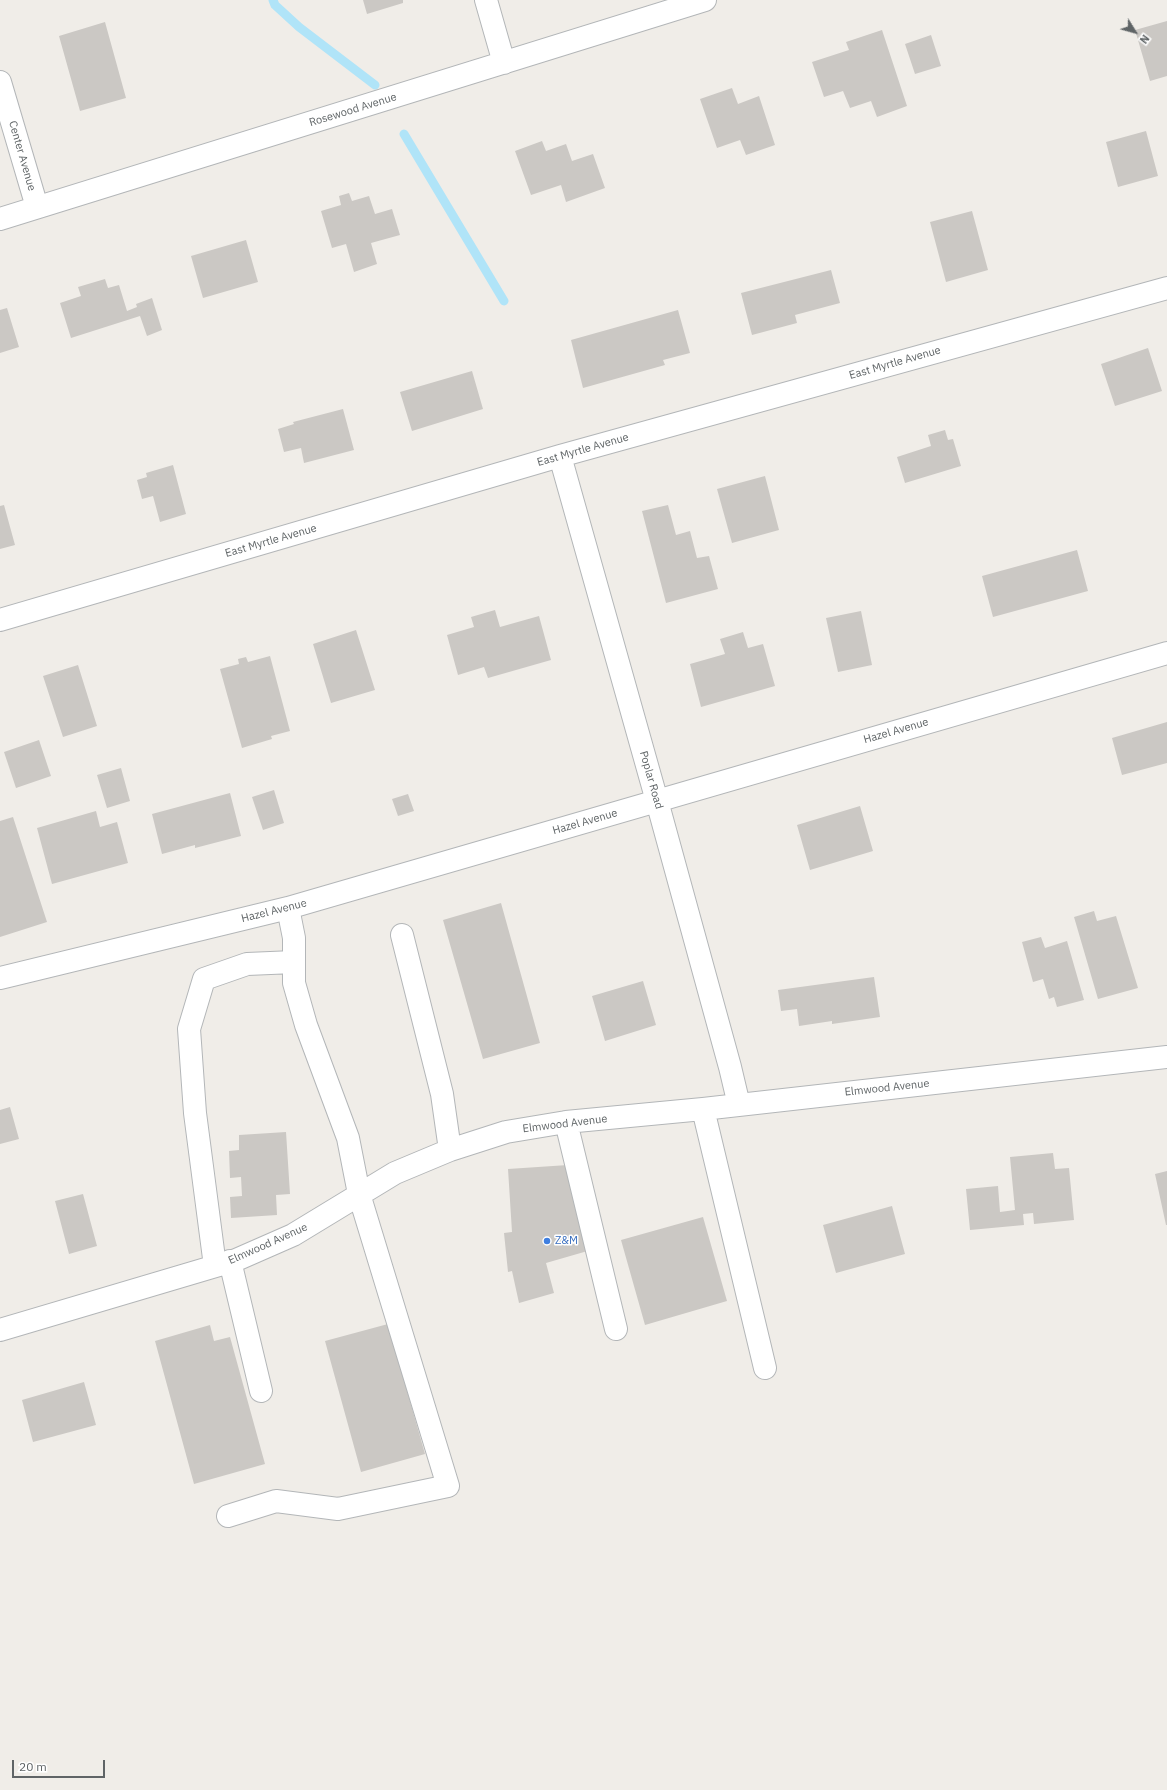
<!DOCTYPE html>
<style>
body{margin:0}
#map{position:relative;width:1167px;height:1790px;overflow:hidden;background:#f0ede8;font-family:"IBM Plex Sans",sans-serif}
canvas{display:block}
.north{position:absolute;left:1115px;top:12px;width:40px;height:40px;-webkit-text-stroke:3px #fff;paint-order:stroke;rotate:127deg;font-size:11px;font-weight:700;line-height:16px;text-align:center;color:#5f6466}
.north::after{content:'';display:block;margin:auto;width:14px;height:18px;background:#5f6466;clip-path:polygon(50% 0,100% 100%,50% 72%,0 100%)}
.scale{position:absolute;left:12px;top:1760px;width:93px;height:18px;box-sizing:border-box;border:2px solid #5f6466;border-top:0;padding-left:5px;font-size:12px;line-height:14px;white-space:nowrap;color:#5f6466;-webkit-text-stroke:3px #fff;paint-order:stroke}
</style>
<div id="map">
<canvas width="1167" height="1790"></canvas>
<div class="north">N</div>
<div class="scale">20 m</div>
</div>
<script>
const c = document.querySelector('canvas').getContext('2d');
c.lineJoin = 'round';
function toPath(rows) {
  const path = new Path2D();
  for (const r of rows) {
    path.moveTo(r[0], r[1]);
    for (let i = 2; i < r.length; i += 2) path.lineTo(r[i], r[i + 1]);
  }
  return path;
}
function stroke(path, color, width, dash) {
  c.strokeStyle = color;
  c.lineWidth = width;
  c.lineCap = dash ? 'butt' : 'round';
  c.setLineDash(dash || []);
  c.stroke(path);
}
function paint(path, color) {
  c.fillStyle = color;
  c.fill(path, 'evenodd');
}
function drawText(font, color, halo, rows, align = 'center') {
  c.font = font + ' "IBM Plex Sans",sans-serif';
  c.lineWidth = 3;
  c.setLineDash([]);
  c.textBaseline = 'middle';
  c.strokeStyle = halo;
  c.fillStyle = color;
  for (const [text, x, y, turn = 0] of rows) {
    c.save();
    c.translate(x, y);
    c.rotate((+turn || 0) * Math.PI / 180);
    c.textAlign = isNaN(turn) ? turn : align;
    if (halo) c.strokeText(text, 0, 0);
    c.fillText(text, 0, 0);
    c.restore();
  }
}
stroke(toPath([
 [273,0,275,5,299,27,375,85],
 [404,134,504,301]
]), '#b0e4f8', 9);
paint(toPath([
 [363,0,403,0,403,3,367,14],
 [1167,21,1167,76,1150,81,1135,30],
 [105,22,126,98,80,111,59,36],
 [882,30,907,106,877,117,871,101,850,108,843,91,824,97,812,62,849,50,846,42],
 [931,35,941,66,915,74,905,44],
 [732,88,738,104,759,96,775,145,746,155,740,140,717,148,700,99],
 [1146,131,1158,176,1118,187,1106,142],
 [542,141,546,151,566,144,572,161,593,154,605,188,566,202,561,185,531,195,515,151],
 [349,193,352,201,369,196,375,214,392,209,400,235,371,243,377,264,354,272,346,244,332,248,321,211,341,205,339,196],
 [972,211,988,270,946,282,930,222],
 [246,240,258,282,203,298,191,256],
 [831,270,840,303,795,315,797,323,752,335,741,293],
 [105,279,108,288,119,285,127,311,137,307,136,304,152,298,162,330,147,336,140,316,71,338,60,303,81,296,78,287],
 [7,308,19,347,0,353,0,310],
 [678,310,690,353,663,360,665,365,583,388,571,340],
 [1148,348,1162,391,1115,406,1101,364],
 [472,371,483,409,412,431,400,392],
 [343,409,354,450,304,463,301,448,284,452,278,429,294,424,293,422],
 [945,430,948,440,953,439,961,466,905,483,897,457,931,446,928,435],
 [173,465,186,514,160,522,153,496,142,499,137,480,147,477,146,473],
 [765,476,779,530,732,543,717,489],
 [4,505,15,545,0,549,0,506],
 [668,505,676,535,690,531,697,558,709,556,718,589,666,603,642,511],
 [1077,550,1088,591,993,617,982,576],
 [495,610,500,627,539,616,551,660,488,678,484,667,458,675,447,635,474,627,471,617],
 [861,611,872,665,838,672,826,618],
 [356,630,375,690,331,703,313,644],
 [743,632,748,648,763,644,775,686,701,707,690,664,725,654,720,639],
 [270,656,290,731,271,736,272,739,242,748,220,669,239,664,238,659,246,657,248,662],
 [78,665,97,726,63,737,43,676],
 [1167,722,1167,763,1122,775,1112,738],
 [39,740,51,776,16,788,4,752],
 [121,768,130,801,107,808,97,775],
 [274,790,284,823,263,830,252,797],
 [230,793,241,836,195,848,195,845,162,854,152,814],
 [408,794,414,811,398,816,392,799],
 [860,806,873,851,810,870,797,825],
 [96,811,100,827,117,822,128,863,52,884,37,828],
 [13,817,47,922,0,937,0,821],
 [501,903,540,1043,483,1059,443,920],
 [1094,911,1097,921,1116,916,1138,988,1098,999,1074,917],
 [1041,937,1045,948,1067,941,1084,1000,1057,1007,1054,997,1049,999,1043,979,1033,982,1022,942],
 [874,977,880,1017,832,1024,832,1021,799,1026,797,1009,781,1011,778,990],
 [643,981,656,1025,605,1041,592,996],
 [10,1107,19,1139,0,1144,0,1110],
 [286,1132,290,1194,276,1195,277,1215,231,1218,230,1197,242,1196,241,1177,230,1178,229,1151,239,1150,239,1135],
 [1053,1153,1055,1169,1069,1168,1074,1220,1034,1224,1033,1213,1023,1214,1024,1225,970,1230,966,1189,998,1186,1000,1212,1015,1210,1010,1157],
 [568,1165,591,1250,546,1263,554,1293,519,1303,512,1271,508,1272,504,1233,512,1232,508,1169],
 [1167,1171,1167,1225,1166,1225,1155,1174],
 [83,1194,97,1246,69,1254,55,1201],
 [892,1206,905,1254,836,1273,823,1225],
 [703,1217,727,1301,645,1325,621,1240],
 [388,1324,425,1454,361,1472,325,1341],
 [210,1325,214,1341,230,1337,265,1464,194,1484,155,1341],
 [84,1382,96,1425,33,1442,22,1400]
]), '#cbc8c4');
const minor = toPath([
 [486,0,504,63],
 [0,82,37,207],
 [0,219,705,0],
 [560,456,657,801,730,1067,739,1105],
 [0,620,560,456,1167,288],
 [402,935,442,1094,450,1150],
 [0,978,288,908,1167,653],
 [703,1109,765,1368],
 [566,1122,616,1329],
 [230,1261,261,1391],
 [215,1266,195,1113,189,1029,204,979,247,964,294,962],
 [0,1330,236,1260,293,1235,395,1173,450,1150,506,1132,566,1122,703,1109,1167,1057],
 [228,1516,276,1501,338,1509,448,1486,359,1194,348,1138,306,1025,294,983,294,938,288,908]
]);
stroke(minor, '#b3b6b8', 24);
stroke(minor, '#fff', 22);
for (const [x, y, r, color] of [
 [547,1241,4,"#3f7fe0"]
]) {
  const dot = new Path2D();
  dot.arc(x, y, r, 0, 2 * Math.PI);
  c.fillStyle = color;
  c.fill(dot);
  stroke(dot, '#fff', 1.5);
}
drawText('11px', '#5f6466', '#fff', [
 ["Rosewood Avenue",353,110,-17],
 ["Center Avenue",22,156,74],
 ["East Myrtle Avenue",895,363,-16],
 ["East Myrtle Avenue",583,450,-16],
 ["East Myrtle Avenue",271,541,-16],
 ["Hazel Avenue",896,731,-16],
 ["Poplar Road",651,780,74],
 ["Hazel Avenue",585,822,-16],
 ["Hazel Avenue",274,911,-14],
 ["Elmwood Avenue",887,1088,-6],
 ["Elmwood Avenue",565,1124,-7],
 ["Elmwood Avenue",268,1244,-24]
]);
drawText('11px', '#366cbe', '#fff', [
 ["Z&M",555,1241]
], 'left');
</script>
